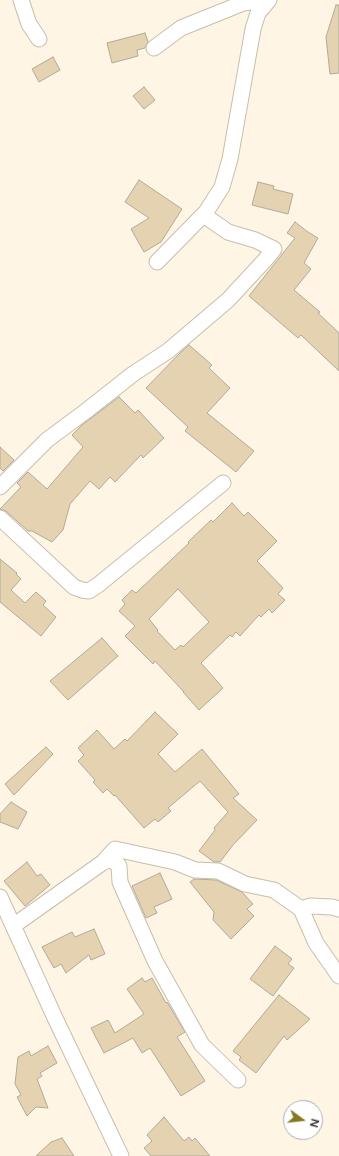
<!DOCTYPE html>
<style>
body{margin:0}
#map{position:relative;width:339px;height:1156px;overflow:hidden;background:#fef5e4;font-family:Figtree,sans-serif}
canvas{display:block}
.north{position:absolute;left:283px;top:1100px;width:40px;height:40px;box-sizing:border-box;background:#fff;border:1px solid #b0afac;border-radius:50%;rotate:105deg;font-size:11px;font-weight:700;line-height:16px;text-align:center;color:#39362f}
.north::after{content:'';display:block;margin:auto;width:14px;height:18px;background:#86791f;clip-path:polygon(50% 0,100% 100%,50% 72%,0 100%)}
</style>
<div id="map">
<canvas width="339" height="1156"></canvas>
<div class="north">N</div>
</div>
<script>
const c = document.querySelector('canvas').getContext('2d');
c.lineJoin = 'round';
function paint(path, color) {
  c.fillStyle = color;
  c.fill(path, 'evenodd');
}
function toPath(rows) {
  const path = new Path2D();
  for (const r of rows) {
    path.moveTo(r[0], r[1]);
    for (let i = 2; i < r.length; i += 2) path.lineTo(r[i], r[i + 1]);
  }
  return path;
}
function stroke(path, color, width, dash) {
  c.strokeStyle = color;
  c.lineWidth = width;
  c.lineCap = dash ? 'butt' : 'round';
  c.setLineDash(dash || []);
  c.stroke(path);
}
const building = toPath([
 [336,5,339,5,339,73,330,74,326,37,336,5],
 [145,33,148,42,145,48,137,50,138,56,112,63,107,43,145,33],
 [53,57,60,70,39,82,32,69,53,57],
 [144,87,155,100,144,109,133,96,144,87],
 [139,180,182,209,161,242,144,252,131,229,149,218,125,202,139,180],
 [258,182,274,186,273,189,293,194,288,214,252,205,258,182],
 [295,222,308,232,318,238,304,263,311,269,294,290,320,312,318,313,339,333,339,371,301,335,298,338,249,296,295,238,287,233,295,222],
 [189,345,212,365,209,368,230,388,207,413,254,451,236,472,185,431,188,427,146,388,180,353,189,345],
 [119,397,135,413,138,410,164,438,143,458,141,455,115,482,110,477,99,489,90,481,70,504,63,530,52,542,32,531,28,531,6,511,0,509,21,487,17,483,28,472,47,489,83,447,72,435,82,425,119,397],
 [0,447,14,460,3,471,0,468,0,447],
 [232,503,244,516,248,512,277,541,257,561,283,588,278,594,285,600,272,613,269,609,261,617,259,615,240,636,236,632,232,637,230,635,201,663,223,688,199,710,183,692,184,692,155,661,153,664,125,636,135,626,119,611,125,604,122,600,132,590,136,593,189,543,188,542,211,520,213,522,232,503],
 [178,589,209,622,183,647,181,645,175,650,157,631,158,630,149,619,178,589],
 [0,559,17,573,16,574,21,579,11,590,25,603,36,592,46,601,43,605,56,617,41,636,0,602,0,559],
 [102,638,118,656,68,700,50,681,102,638],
 [155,712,178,734,158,754,175,772,202,749,239,794,233,798,257,820,233,845,220,862,214,862,199,851,215,830,214,828,228,812,200,781,168,808,171,811,158,822,155,819,144,828,115,795,114,796,107,789,103,793,93,782,95,780,78,761,84,755,78,748,97,730,114,749,125,739,127,741,155,712],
 [46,747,53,754,14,795,5,784,46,747],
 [11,802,27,812,18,829,0,822,0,814,11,802],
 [27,862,37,876,41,874,50,885,25,906,4,881,27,862],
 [160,873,172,899,154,907,157,913,146,918,132,886,160,873],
 [194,879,216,880,242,892,253,904,247,909,254,916,231,939,213,920,214,912,190,882,194,879],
 [94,929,105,954,91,960,89,955,66,973,61,964,54,968,42,947,72,932,75,937,94,929],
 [275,946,292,959,288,964,294,968,273,996,250,979,275,946],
 [142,978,145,982,152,978,166,1003,167,1002,185,1032,177,1037,205,1081,181,1096,150,1048,142,1053,133,1038,104,1053,91,1028,108,1020,115,1033,144,1014,127,989,142,978],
 [279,995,310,1019,287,1040,284,1036,256,1073,239,1060,241,1057,233,1051,279,995],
 [48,1046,57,1063,40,1073,42,1076,37,1079,48,1108,36,1107,27,1116,17,1097,21,1095,15,1084,18,1057,29,1051,31,1056,48,1046],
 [164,1117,184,1141,189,1137,192,1141,195,1138,210,1156,151,1156,144,1148,152,1141,147,1135,164,1117],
 [62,1138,74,1156,36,1156,51,1142,62,1138]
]);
paint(building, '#e5d2b1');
stroke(building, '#b1a999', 1);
const minor = toPath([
 [21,0,29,24,39,39],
 [154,48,181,28,243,3,264,0],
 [206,212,222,187,230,159,253,29,258,13,269,0],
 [0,487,47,440,86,411,133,374,168,351,228,300,265,260,274,249,255,240,228,232,208,218,206,212,157,262],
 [0,518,74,587,82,590,89,591,98,585,223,483],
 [104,861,115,849,175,862,195,870,218,871,245,884,274,890,301,909,310,906,332,907,339,909],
 [0,897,55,1018,121,1156],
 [301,909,316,943,339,976],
 [13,926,102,863,107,860,116,862,119,866,120,882,155,961,202,1045,238,1080]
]);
stroke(minor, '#c7beae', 17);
stroke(minor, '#fff', 15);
</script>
